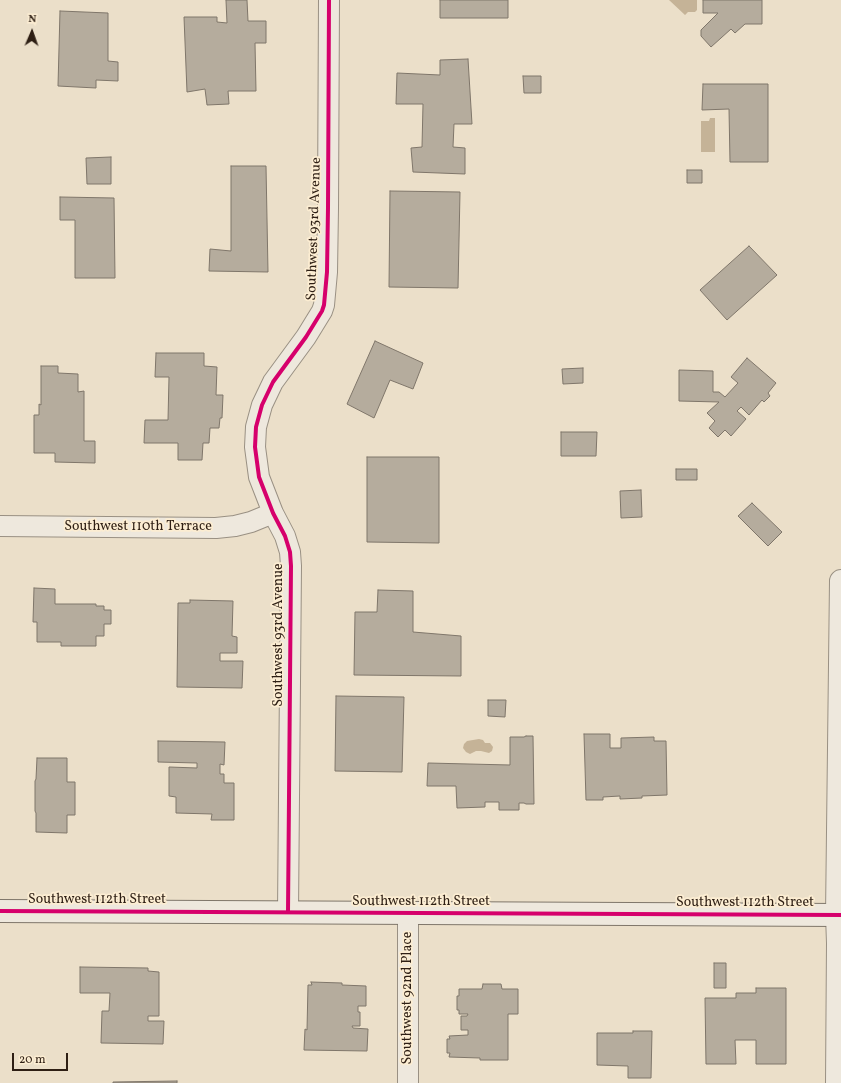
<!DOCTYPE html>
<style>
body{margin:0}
#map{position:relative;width:841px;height:1083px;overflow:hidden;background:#ebdfc9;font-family:Vollkorn,serif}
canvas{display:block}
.north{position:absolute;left:12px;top:12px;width:40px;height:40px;-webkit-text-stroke:3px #fcedd2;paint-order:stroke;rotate:2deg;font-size:11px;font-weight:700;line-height:16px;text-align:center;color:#2e1f14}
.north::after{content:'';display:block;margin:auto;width:14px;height:18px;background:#2e1f14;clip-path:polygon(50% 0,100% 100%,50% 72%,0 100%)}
.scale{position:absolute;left:12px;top:1053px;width:56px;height:18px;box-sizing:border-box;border:2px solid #2e1f14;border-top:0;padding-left:5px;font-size:12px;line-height:14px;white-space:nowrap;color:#2e1f14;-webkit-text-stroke:3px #fcedd2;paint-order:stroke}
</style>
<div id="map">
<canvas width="841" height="1083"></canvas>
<div class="north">N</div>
<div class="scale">20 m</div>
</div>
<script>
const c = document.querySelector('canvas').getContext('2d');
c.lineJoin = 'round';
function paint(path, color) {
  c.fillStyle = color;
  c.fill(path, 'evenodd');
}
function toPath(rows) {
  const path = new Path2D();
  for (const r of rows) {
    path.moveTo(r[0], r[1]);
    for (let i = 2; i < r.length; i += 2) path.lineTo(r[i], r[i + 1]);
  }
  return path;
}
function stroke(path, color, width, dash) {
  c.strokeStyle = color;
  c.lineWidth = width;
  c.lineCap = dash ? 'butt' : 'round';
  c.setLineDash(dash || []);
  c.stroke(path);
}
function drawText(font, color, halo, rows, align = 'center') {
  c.font = font + ' Vollkorn,serif';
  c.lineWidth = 3.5;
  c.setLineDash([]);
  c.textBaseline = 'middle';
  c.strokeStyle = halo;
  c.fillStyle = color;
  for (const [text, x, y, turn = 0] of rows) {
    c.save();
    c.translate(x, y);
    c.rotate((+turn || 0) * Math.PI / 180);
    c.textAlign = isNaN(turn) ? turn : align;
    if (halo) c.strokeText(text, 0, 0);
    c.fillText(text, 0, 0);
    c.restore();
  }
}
paint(toPath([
 [669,0,697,0,697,10,695,12,688,12,685,15],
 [710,118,715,118,715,152,701,152,701,121,709,121],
 [479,739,483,740,485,743,490,743,493,747,492,751,489,753,481,751,476,751,470,754,466,752,463,748,464,744,467,741]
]), '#c5b397');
const building = toPath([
 [226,0,247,0,248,21,266,21,266,43,255,43,256,91,228,91,229,104,207,105,205,89,187,92,184,17,217,17,217,22,227,23,226,0],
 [440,0,508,0,508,18,440,18,440,0],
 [703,0,762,0,762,24,745,24,735,33,731,29,711,47,701,36,701,30,718,13,703,13,703,0],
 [60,11,108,13,108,61,118,62,118,81,96,80,96,88,58,86,60,11],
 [468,59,472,124,454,124,453,147,465,148,465,174,413,172,411,148,422,147,423,104,396,104,397,73,440,75,440,60,468,59],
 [523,76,541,76,541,93,524,93,523,76],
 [703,84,768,84,768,162,730,162,729,109,702,110,703,84],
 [111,157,111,184,87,184,86,158,111,157],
 [231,166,266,166,268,272,209,271,210,249,231,251,231,166],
 [687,170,702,170,702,183,687,183,687,170],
 [390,191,460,192,458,288,389,287,390,191],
 [60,197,114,198,115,278,75,278,75,220,60,220,60,197],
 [749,246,777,275,727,320,700,290,749,246],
 [375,341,423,363,413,389,390,380,374,418,347,404,375,341],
 [156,353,204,353,204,366,217,367,216,395,223,395,222,418,220,418,219,428,210,428,209,443,203,443,202,460,178,460,178,443,144,443,145,420,168,420,169,377,155,377,156,353],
 [747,358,776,383,768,393,770,396,764,402,762,400,749,415,741,407,737,411,746,419,731,436,725,430,718,437,709,428,715,421,707,413,719,402,679,401,679,370,713,371,713,392,719,392,725,397,738,383,731,377,747,358],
 [41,366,58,366,58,373,78,374,78,392,84,391,84,441,95,441,95,463,55,462,55,453,34,453,34,415,39,415,39,404,41,405,41,366],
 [583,368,583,383,563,384,562,369,583,368],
 [561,432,597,432,596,456,561,456,561,432],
 [367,457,439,457,439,543,367,542,367,457],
 [676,469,697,469,697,480,676,480,676,469],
 [641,490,642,517,621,518,620,491,641,490],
 [752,503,782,532,768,546,738,516,752,503],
 [34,588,55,589,55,604,96,604,96,606,104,606,104,610,111,610,111,624,104,624,104,636,96,636,96,646,61,646,61,642,37,642,37,622,33,622,34,588],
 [378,590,413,591,413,632,461,636,461,676,354,675,355,612,377,612,378,590],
 [190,600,233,601,232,636,237,637,237,653,220,653,220,661,243,661,242,688,177,687,178,603,190,603,190,600],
 [336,696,404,697,402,772,335,771,336,696],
 [488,700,506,700,505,717,488,716,488,700],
 [584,734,610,734,610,748,621,748,621,738,654,737,654,741,666,741,667,795,642,796,642,798,620,799,620,796,603,797,603,800,586,800,584,734],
 [526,736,533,736,534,804,526,804,524,803,519,803,519,810,499,810,499,802,485,802,485,807,457,808,456,786,427,786,428,763,510,765,510,737,524,737,526,736],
 [158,741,225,742,224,765,220,764,220,774,224,774,224,783,234,783,234,820,211,820,212,814,176,813,176,797,169,796,169,767,197,768,197,763,158,762,158,741],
 [37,758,67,758,67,782,75,782,75,815,67,815,67,833,36,832,36,813,35,811,35,781,36,779,37,758],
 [714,963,726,963,726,988,714,988,714,963],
 [80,967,148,968,148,971,159,972,159,1016,148,1016,148,1021,164,1021,163,1044,101,1043,102,1011,109,1011,110,993,80,993,80,967],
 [311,982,342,983,342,985,366,986,366,1006,358,1006,358,1012,360,1012,360,1026,352,1026,353,1028,368,1029,367,1051,304,1050,305,1029,307,1030,308,985,312,985,311,982],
 [483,984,501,984,502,989,518,989,518,1014,508,1014,508,1060,480,1060,480,1058,449,1057,450,1053,447,1053,447,1039,450,1039,449,1036,468,1035,468,1030,461,1030,461,1016,467,1016,468,1014,459,1014,459,1010,457,1010,457,996,459,996,459,989,482,989,483,984],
 [756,988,786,988,786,1064,756,1064,756,1040,735,1040,736,1064,706,1064,705,998,736,998,736,993,756,993,756,988],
 [633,1031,652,1031,651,1078,628,1078,628,1066,597,1065,597,1033,633,1033,633,1031],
 [177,1081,177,1083,113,1083,113,1082,177,1081]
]);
paint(building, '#b5ac9d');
stroke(building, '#7f766a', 1);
const minor = toPath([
 [0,526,216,528,235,526,251,522,273,513],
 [288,912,291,566,290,552,285,536,273,513,259,477,255,447,256,427,262,405,273,382,306,337,322,311,324,305,327,272,328,208,329,0],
 [408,913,408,1083]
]);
const tertiary = toPath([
 [837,1083,838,943,837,915,841,581]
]);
const secondary = toPath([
 [0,911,841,915]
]);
stroke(minor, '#999083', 22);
stroke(tertiary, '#999083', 24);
stroke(secondary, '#7f766a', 24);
stroke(minor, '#eee8dd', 20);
stroke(tertiary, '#eee8dd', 22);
stroke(secondary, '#eee8dd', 22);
stroke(toPath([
 [0,911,841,915],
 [288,912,291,566,290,552,285,536,273,513,259,477,255,447,256,427,262,405,273,382,306,337,322,311,324,305,327,272,328,208,329,0]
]), '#d6006c', 4);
drawText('14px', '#2e1f14', '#fcedd2', [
 ["Southwest 93rd Avenue",315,229,-88],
 ["Southwest 110th Terrace",138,527],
 ["Southwest 93rd Avenue",279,635,-90],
 ["Southwest 112th Street",97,900],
 ["Southwest 112th Street",421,902],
 ["Southwest 112th Street",745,903],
 ["Southwest 92nd Place",408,998,-90]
]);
</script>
